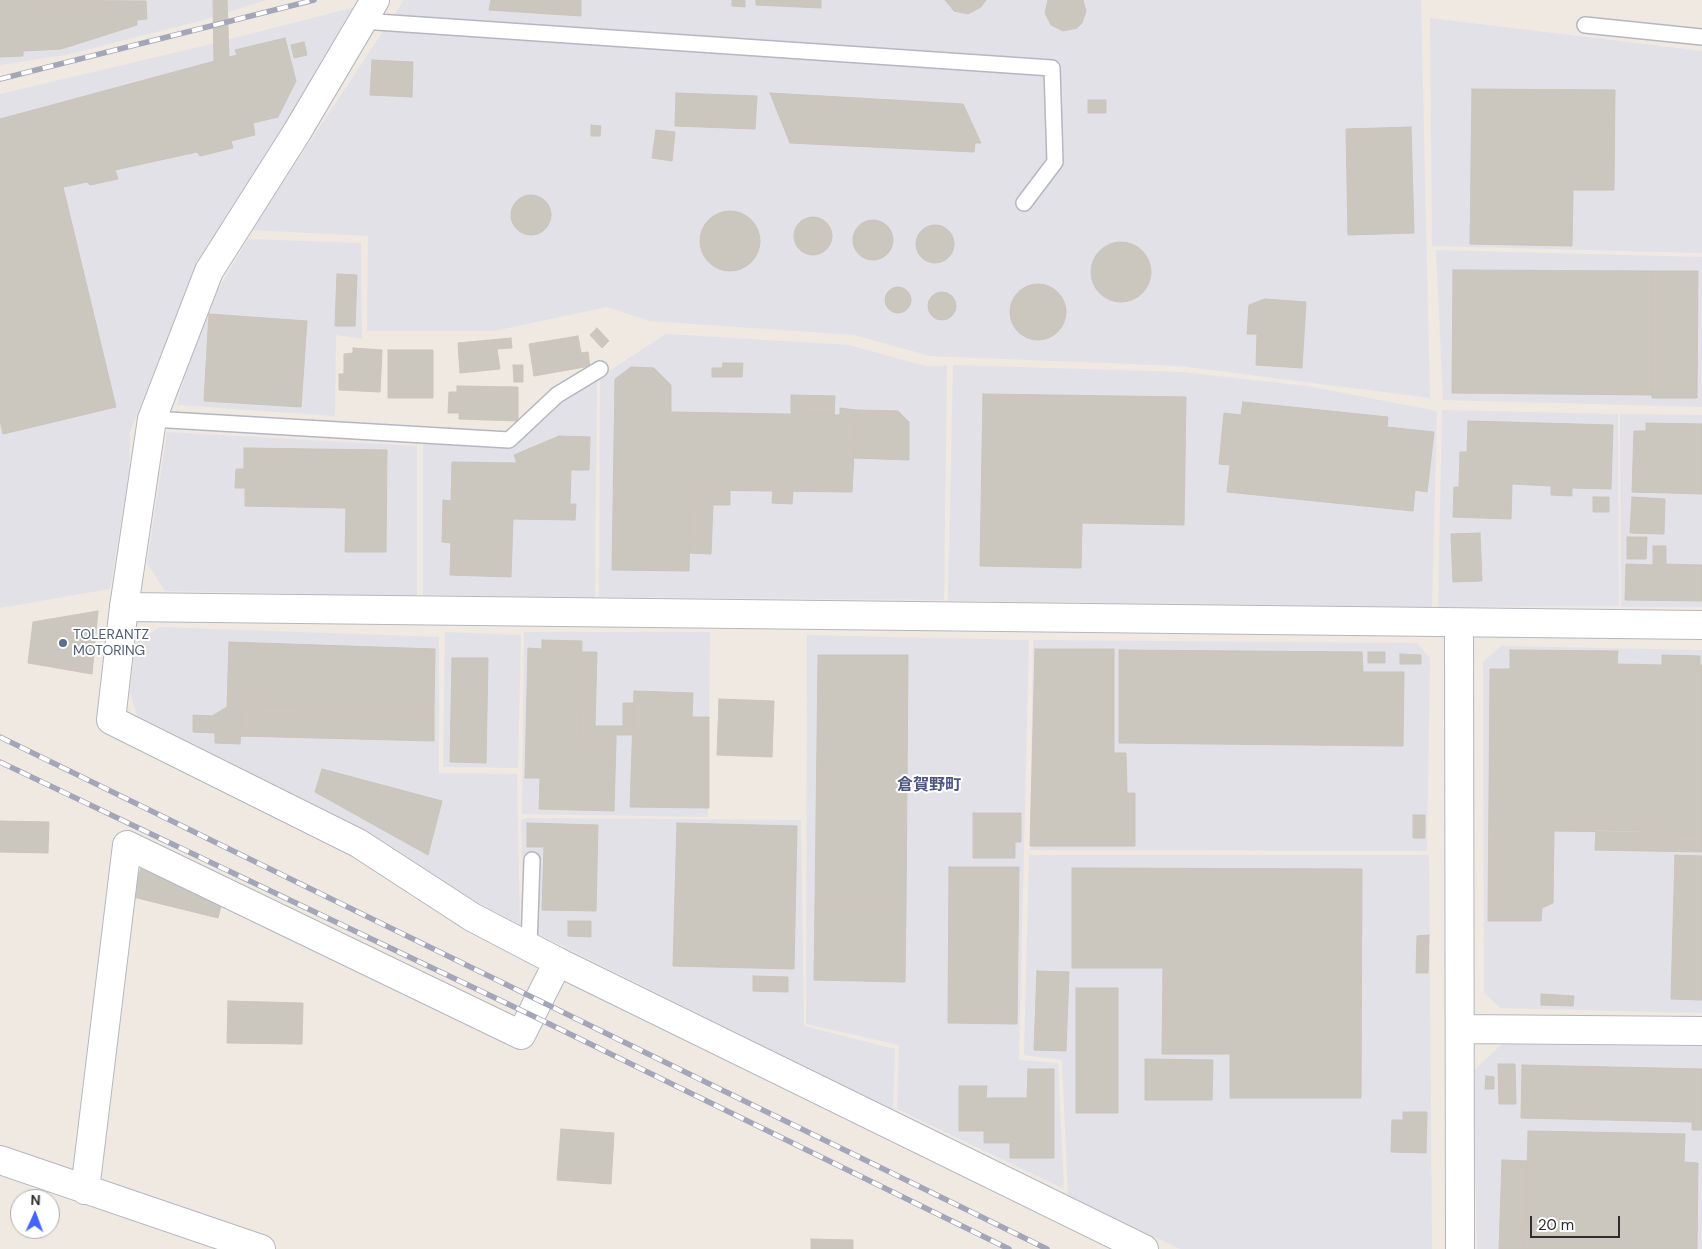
<!DOCTYPE html>
<meta charset="utf-8">
<style>
body{margin:0}
#map{position:relative;width:1702px;height:1249px;overflow:hidden;background:#efe9e1;font-family:"DM Sans",sans-serif}
canvas{display:block}
.north{position:absolute;left:10px;top:1189px;width:50px;height:50px;box-sizing:border-box;background:#fff;border:1px solid #ababab;border-radius:50%;rotate:2deg;font-size:14px;font-weight:700;line-height:20px;text-align:center;color:#2e2e2e}
.north::after{content:'';display:block;margin:auto;width:18px;height:22px;background:#4264fb;clip-path:polygon(50% 0,100% 100%,50% 72%,0 100%)}
.scale{position:absolute;left:1530px;top:1216px;width:90px;height:22px;box-sizing:border-box;border:2px solid #2e2e2e;border-top:0;padding-left:6px;font-size:15px;line-height:18px;white-space:nowrap;color:#2e2e2e;-webkit-text-stroke:4px #fff;paint-order:stroke}
</style>
<div id="map">
<canvas width="1702" height="1249"></canvas>
<div class="north">N</div>
<div class="scale">20 m</div>
</div>
<script>
const c = document.querySelector('canvas').getContext('2d');
c.lineJoin = 'round';
function paint(path, color) {
  c.fillStyle = color;
  c.fill(path, 'evenodd');
}
function toPath(rows) {
  const path = new Path2D();
  for (const r of rows) {
    if (r.length === 3) {
      path.moveTo(r[0] + r[2], r[1]);
      path.arc(r[0], r[1], r[2], 0, 2 * Math.PI);
      continue;
    }
    path.moveTo(r[0], r[1]);
    for (let i = 2; i < r.length; i += 2) path.lineTo(r[i], r[i + 1]);
  }
  return path;
}
function stroke(path, color, width, dash) {
  c.strokeStyle = color;
  c.lineWidth = width;
  c.lineCap = dash ? 'butt' : 'round';
  c.setLineDash(dash || []);
  c.stroke(path);
}
function drawText(font, color, halo, rows, align = 'center') {
  c.font = font + ' "DM Sans","Noto Sans JP",sans-serif';
  c.lineWidth = 4;
  c.setLineDash([]);
  c.textBaseline = 'middle';
  c.strokeStyle = halo;
  c.fillStyle = color;
  for (const [text, x, y, turn = 0] of rows) {
    c.save();
    c.translate(x, y);
    c.rotate((+turn || 0) * Math.PI / 180);
    c.textAlign = isNaN(turn) ? turn : align;
    if (halo) c.strokeText(text, 0, 0);
    c.fillText(text, 0, 0);
    c.restore();
  }
}
paint(toPath([
 [0,0,266,0,200,21,66,55,0,65],
 [404,0,1421,0,1430,398,1180,366,930,356,854,335,650,321,607,307,494,331,367,331,368,236,251,230],
 [359,6,208,251,177,313,130,432,129,474,110,589,0,608,0,94,203,46],
 [1430,18,1702,51,1702,253,1432,246],
 [248,239,361,243,362,339,336,335,335,416,177,405,200,320],
 [1436,250,1702,257,1702,407,1443,400],
 [666,334,849,345,925,366,947,366,944,600,599,597,600,377],
 [953,365,1181,372,1307,386,1437,411,1432,607,948,601],
 [597,380,595,598,423,595,423,444,512,445,562,400],
 [1442,410,1618,414,1619,606,1438,607],
 [1620,414,1702,415,1702,607,1621,607],
 [167,432,417,446,417,596,165,591,147,563],
 [160,627,439,637,439,773,517,774,520,925,138,719,130,693,135,643],
 [445,632,521,635,518,768,443,767],
 [524,632,710,632,708,817,522,814],
 [807,635,1029,640,1019,1060,1058,1063,1064,1189,897,1109,899,1045,806,1024],
 [1033,640,1417,643,1430,658,1427,851,1030,850],
 [1501,646,1702,650,1702,1013,1500,1008,1484,993,1483,662],
 [528,818,801,820,804,1026,895,1049,893,1110,524,927,521,820],
 [1029,855,1429,855,1432,1249,1180,1249,1068,1196,1062,1060,1024,1055],
 [1502,1044,1702,1046,1702,1249,1477,1249,1473,1071]
]), '#e3e1e8');
const building = toPath([
 [0,0,146,1,147,19,137,20,137,25,61,49,23,51,23,56,0,57,0,0],
 [213,0,227,0,229,58,214,61,213,0],
 [491,0,581,0,581,16,489,10,491,0],
 [732,0,745,0,745,7,732,6,732,0],
 [756,0,821,0,821,8,756,5,756,0],
 [945,0,986,0,981,7,968,14,954,11,945,0],
 [1048,0,1083,0,1086,11,1082,23,1077,28,1063,31,1051,25,1045,13,1048,0],
 [285,38,296,81,278,117,253,123,255,135,231,141,233,148,200,156,197,152,115,170,118,179,90,185,87,182,63,187,116,407,3,434,0,420,0,119,237,55,235,50,285,38],
 [304,42,307,55,294,58,291,45,304,42],
 [372,60,413,62,412,97,370,95,372,60],
 [1472,89,1615,90,1614,190,1573,190,1572,246,1470,244,1472,89],
 [676,93,757,96,755,129,675,126,676,93],
 [770,93,963,104,981,143,975,143,974,152,790,143,770,93],
 [1088,100,1106,100,1106,113,1088,113,1088,100],
 [591,125,601,126,600,136,591,136,591,125],
 [1411,127,1414,233,1348,235,1346,129,1411,127],
 [656,130,675,132,672,161,652,158,656,130],
 [531,215,20],
 [730,241,30],
 [813,236,19],
 [873,240,20],
 [935,244,19],
 [1121,272,30],
 [1453,270,1652,271,1652,395,1452,393,1453,270],
 [1652,271,1698,271,1697,398,1652,398,1652,271],
 [337,274,357,275,355,326,335,326,337,274],
 [1038,312,28],
 [898,300,13],
 [942,306,14],
 [1265,299,1306,302,1302,368,1256,365,1257,334,1247,334,1249,305,1265,299],
 [209,314,307,321,301,407,204,401,209,314],
 [597,328,609,341,602,348,590,335,597,328],
 [578,336,581,353,588,352,590,366,534,376,529,344,578,336],
 [511,338,512,348,497,349,500,369,460,373,458,343,511,338],
 [353,348,382,350,380,392,339,390,339,374,344,374,344,354,353,353,353,348],
 [388,350,433,350,433,398,388,398,388,350],
 [723,363,743,363,742,377,712,377,712,368,722,368,723,363],
 [513,365,523,365,523,382,514,382,513,365],
 [631,367,654,368,671,385,671,412,840,415,840,408,856,410,852,492,691,490,689,571,612,570,615,379,631,367],
 [457,386,518,387,518,421,459,419,459,413,448,413,449,392,457,392,457,386],
 [983,394,1186,397,1184,525,1082,523,1081,568,980,566,983,394],
 [791,395,835,396,834,415,791,415,791,395],
 [1243,402,1388,417,1387,427,1434,432,1427,492,1415,490,1413,511,1227,492,1230,465,1219,464,1224,413,1241,415,1243,402],
 [856,410,898,411,909,422,909,460,854,458,856,410],
 [1468,421,1613,425,1611,489,1572,488,1572,496,1551,495,1551,486,1512,484,1511,519,1453,517,1454,487,1459,487,1460,452,1467,452,1468,421],
 [1646,423,1702,424,1702,494,1632,492,1634,431,1646,431,1646,423],
 [559,436,590,437,589,470,571,470,570,504,576,504,575,520,513,519,511,577,450,575,451,543,442,542,443,500,451,501,452,462,517,463,514,455,559,436],
 [244,448,387,450,386,552,345,552,346,508,245,506,245,488,235,488,236,469,244,469,244,448],
 [691,490,730,491,730,505,713,505,711,554,689,553,691,490],
 [773,491,793,492,792,504,772,503,773,491],
 [1593,497,1609,497,1609,512,1593,512,1593,497],
 [1632,497,1665,499,1664,534,1630,533,1632,497],
 [1480,533,1482,581,1453,582,1451,534,1480,533],
 [1627,537,1647,537,1646,559,1627,559,1627,537],
 [1653,546,1666,546,1666,564,1702,565,1702,601,1625,600,1626,564,1653,565,1653,546],
 [98,611,92,674,28,663,33,622,98,611],
 [542,640,582,641,580,739,616,740,614,811,539,809,540,778,525,778,528,648,542,649,542,640],
 [229,642,435,649,434,709,242,704,240,744,215,743,215,733,193,732,193,715,212,716,227,707,229,642],
 [1035,649,1114,649,1114,753,1126,753,1127,793,1135,793,1135,846,1030,846,1035,649],
 [1119,650,1362,652,1363,672,1404,672,1403,746,1119,743,1119,650],
 [1510,650,1618,651,1617,664,1662,665,1662,655,1700,656,1700,665,1702,665,1702,833,1554,831,1553,903,1542,908,1541,921,1488,921,1490,669,1510,669,1510,650],
 [581,652,597,652,595,726,623,726,623,703,633,703,632,735,616,735,616,740,580,739,581,652],
 [1368,652,1385,652,1385,663,1368,663,1368,652],
 [1400,654,1421,655,1421,664,1400,664,1400,654],
 [818,655,908,655,906,907,815,906,818,655],
 [452,658,488,658,486,763,450,762,452,658],
 [634,691,693,693,692,717,709,717,709,808,630,807,634,691],
 [719,699,774,701,772,757,717,755,719,699],
 [242,704,434,709,434,741,240,736,242,704],
 [322,769,442,801,428,855,315,792,322,769],
 [973,813,1021,813,1021,842,1015,842,1015,858,973,858,973,813],
 [1413,815,1425,815,1425,838,1413,838,1413,815],
 [0,821,49,822,48,853,0,852,0,821],
 [527,823,598,825,596,911,542,910,544,847,527,847,527,823],
 [677,823,797,826,794,969,673,966,677,823],
 [1596,830,1702,833,1702,852,1595,850,1596,830],
 [1675,855,1702,856,1702,1000,1671,999,1675,855],
 [143,864,222,902,218,918,129,896,143,864],
 [949,867,1019,867,1017,1024,948,1023,949,867],
 [1072,868,1362,869,1361,1098,1230,1098,1230,1054,1162,1054,1163,968,1072,968,1072,868],
 [815,906,906,907,905,982,814,980,815,906],
 [568,921,591,921,591,937,568,936,568,921],
 [1429,935,1428,973,1416,973,1417,936,1429,935],
 [1037,971,1069,972,1066,1051,1034,1050,1037,971],
 [753,976,788,977,788,992,753,991,753,976],
 [1076,988,1118,988,1118,1113,1076,1113,1076,988],
 [1541,994,1574,996,1573,1006,1541,1005,1541,994],
 [228,1001,303,1003,302,1044,227,1043,228,1001],
 [1145,1059,1213,1060,1212,1100,1145,1100,1145,1059],
 [1498,1064,1515,1064,1516,1104,1499,1104,1498,1064],
 [1522,1065,1702,1069,1702,1130,1692,1130,1692,1122,1521,1118,1522,1065],
 [1028,1069,1054,1069,1054,1158,1010,1158,1010,1143,984,1143,984,1131,959,1131,959,1086,987,1086,986,1098,1027,1098,1028,1069],
 [1486,1076,1494,1077,1494,1089,1485,1089,1486,1076],
 [1403,1112,1427,1112,1426,1153,1391,1152,1392,1120,1403,1120,1403,1112],
 [561,1129,614,1133,611,1184,557,1180,561,1129],
 [1528,1131,1685,1134,1684,1162,1698,1163,1697,1249,1525,1249,1528,1131],
 [1502,1160,1527,1161,1525,1249,1499,1249,1502,1160],
 [811,1239,853,1240,853,1249,811,1249,811,1239]
]);
paint(building, '#cbc7bf');
stroke(building, '#cbc5ba', 1);
const service = toPath([
 [362,21,1052,68,1055,162,1024,203],
 [1585,25,1702,37],
 [152,419,509,440,557,395,600,369],
 [529,947,532,860]
]);
const minor = toPath([
 [124,607,1702,625],
 [0,1160,261,1249],
 [85,1190,127,845,521,1035,558,962]
]);
const tertiary = toPath([
 [375,0,297,132,209,271,152,419,124,607,111,720,358,843,472,917,558,962,1144,1249],
 [1459,623,1460,1249],
 [1461,1029,1702,1031]
]);
stroke(service, '#b4b7c1', 18);
stroke(minor, '#b4b7c1', 30);
stroke(tertiary, '#b4b7c1', 30);
stroke(service, '#fff', 15);
stroke(minor, '#fff', 28);
stroke(tertiary, '#fff', 28);
const rail = toPath([
 [0,79,314,0],
 [0,737,1047,1249],
 [0,762,531,1015,1009,1249]
]);
stroke(rail, '#a3a6b8', 5.5);
stroke(rail, '#fff', 4, [11]);
for (const [x, y, r, color] of [
 [63,643,5,"#5c6f8a"]
]) {
  const dot = new Path2D();
  dot.arc(x, y, r, 0, 2 * Math.PI);
  c.fillStyle = color;
  c.fill(dot);
  stroke(dot, '#fff', 2);
}
drawText('14px', '#4e5e75', '#fff', [
 ["TOLERANTZ",73,635],
 ["MOTORING",73,651]
], 'left');
drawText('bold 16px', '#4d5680', '#fff', [
 ["倉賀野町",929,786]
]);
</script>
